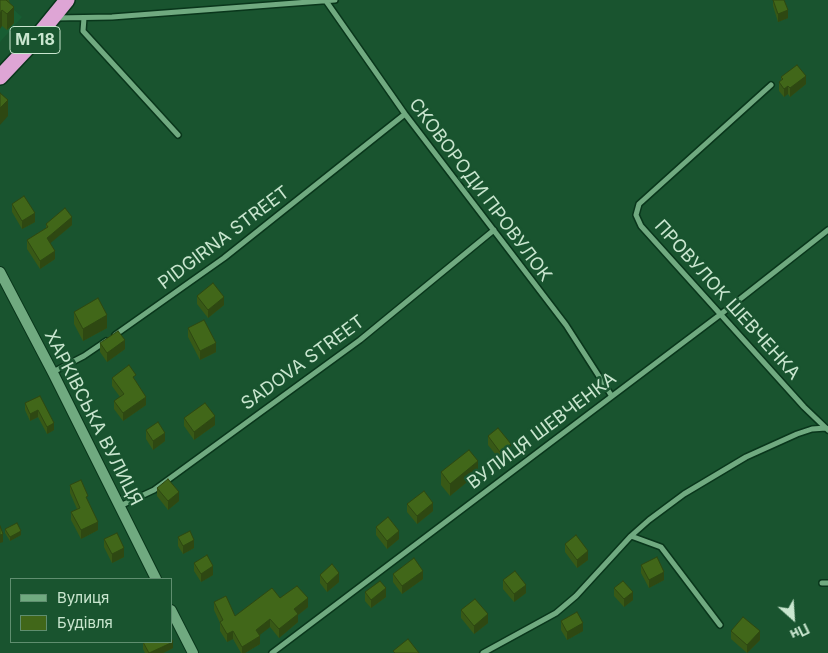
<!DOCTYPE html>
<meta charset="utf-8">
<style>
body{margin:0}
#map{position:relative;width:828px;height:653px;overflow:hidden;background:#19542f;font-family:Inter,sans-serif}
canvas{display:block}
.legend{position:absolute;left:10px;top:578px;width:162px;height:65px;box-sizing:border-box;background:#19542f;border:1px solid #5f8e6f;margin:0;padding:6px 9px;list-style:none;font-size:15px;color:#c9e6cf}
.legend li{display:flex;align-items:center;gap:10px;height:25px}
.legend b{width:25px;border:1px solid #5f8e6f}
.north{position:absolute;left:768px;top:593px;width:50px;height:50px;-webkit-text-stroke:4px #19542f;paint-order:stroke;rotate:154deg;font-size:14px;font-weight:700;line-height:20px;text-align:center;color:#c9e6cf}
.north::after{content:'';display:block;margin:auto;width:18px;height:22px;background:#c9e6cf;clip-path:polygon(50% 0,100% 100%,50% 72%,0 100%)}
</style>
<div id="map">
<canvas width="828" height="653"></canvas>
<ul class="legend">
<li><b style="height:6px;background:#70aa80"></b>Вулиця</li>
<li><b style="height:14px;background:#416719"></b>Будівля</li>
</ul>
<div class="north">Пн</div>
</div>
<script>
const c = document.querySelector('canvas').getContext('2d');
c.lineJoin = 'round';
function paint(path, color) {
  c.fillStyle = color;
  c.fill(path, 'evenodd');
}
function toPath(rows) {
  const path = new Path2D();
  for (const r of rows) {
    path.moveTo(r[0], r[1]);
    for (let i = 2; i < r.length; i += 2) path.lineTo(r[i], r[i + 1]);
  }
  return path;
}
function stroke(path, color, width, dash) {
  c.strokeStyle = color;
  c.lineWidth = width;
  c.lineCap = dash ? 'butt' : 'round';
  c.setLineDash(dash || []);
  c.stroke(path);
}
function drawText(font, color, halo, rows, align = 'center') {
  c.font = font + ' Inter,sans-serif';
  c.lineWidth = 5;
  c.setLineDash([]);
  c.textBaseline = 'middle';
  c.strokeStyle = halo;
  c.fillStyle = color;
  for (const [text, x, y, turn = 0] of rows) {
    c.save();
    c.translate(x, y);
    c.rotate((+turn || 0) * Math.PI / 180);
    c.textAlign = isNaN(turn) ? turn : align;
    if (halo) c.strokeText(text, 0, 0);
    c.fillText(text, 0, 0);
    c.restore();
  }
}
paint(toPath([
 [0,0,3,0,22,17,0,42]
]), '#185d33');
const street = toPath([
 [326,1,405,114,566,325,611,395],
 [56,18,112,17,335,0],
 [84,18,83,31,178,135],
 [771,85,639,204,636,215,641,226,804,407,828,430],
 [115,335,224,258,405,114],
 [53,372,84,356,106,341],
 [120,506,154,490,360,340,494,230],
 [631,536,661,547,720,625],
 [822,583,828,583],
 [272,653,721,314,828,230],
 [483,653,556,613,576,596,631,536,649,520,684,494,746,457,797,434,812,429,826,428]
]);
const secondary = toPath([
 [0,272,53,373,156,579],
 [171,610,193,653]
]);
const highway = toPath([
 [0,77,32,43,67,0]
]);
stroke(street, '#09361b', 8);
stroke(secondary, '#09361b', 12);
stroke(highway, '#09361b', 18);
stroke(street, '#70aa80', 5);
stroke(secondary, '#70aa80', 10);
stroke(highway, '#dea5d5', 15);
paint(toPath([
 [0,0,9,0,14,23,7,30,2,26],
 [773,0,784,0,788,18,778,22,773,6],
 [781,77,806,84,790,97,788,94,784,97,779,91,779,82,781,81],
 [12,204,35,222,22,229,12,212],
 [46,224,72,225,50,243,55,259,40,269,27,249,27,240,46,228],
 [197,296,224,305,208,318,197,304],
 [74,312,107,328,83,341,74,324],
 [188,328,216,352,200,360,188,337],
 [100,343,125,349,107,362,100,352],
 [112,378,136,381,146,405,123,421,114,409,114,401,120,397,112,386],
 [40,396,54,430,47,434,38,417,30,421,25,410,25,403],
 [184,418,215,425,194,440,184,426],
 [146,430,165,441,153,450,146,439],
 [488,436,511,452,500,460,488,445],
 [441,472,478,473,450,496,441,485],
 [70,485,88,502,98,530,81,539,71,520,71,512,77,509,70,493],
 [157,488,179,501,168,510,157,496],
 [407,504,433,511,417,524,407,512],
 [376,527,399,539,387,549,376,535],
 [5,529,21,535,10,541,5,533],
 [178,537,194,548,183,554,178,546],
 [104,539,124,557,112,563,104,547],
 [565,544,588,560,577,568,565,552],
 [194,563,213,575,201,582,194,571],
 [641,565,664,580,649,588,641,573],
 [393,574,423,579,402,594,393,582],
 [320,575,339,582,327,592,320,583],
 [503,580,526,593,514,602,503,589],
 [614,588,633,600,624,607,614,596],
 [365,592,386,597,371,608,365,601],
 [280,598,308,607,298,615,298,622,279,638,270,627,259,635,260,644,245,653,241,653,233,639,227,642,220,631,220,623,214,610,214,602,235,616],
 [461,610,488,623,474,634,461,618],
 [561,621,583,631,567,640,561,630],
 [731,631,760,640,747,653,731,639],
 [143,642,173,648,163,653,145,653,143,649]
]), '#385916');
paint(toPath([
 [14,7,14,23,7,30,7,14],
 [2,10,2,26,0,29,0,13],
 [788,10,788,18,778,22,778,14],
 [806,76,806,84,790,97,790,88],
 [788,86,788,94,784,97,784,89],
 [8,100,8,116,0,125,0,108],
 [35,213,35,222,22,229,22,221],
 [72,217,72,225,47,246,47,238],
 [55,251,55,259,40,269,40,261],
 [224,297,224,305,208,318,208,310],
 [107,315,107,328,83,341,83,329],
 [125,340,125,349,107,362,107,353],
 [216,343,216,352,200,360,200,351],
 [146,397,146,405,123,421,123,413],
 [38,410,38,417,30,421,30,414],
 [215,416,215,425,194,440,194,432],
 [54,423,54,430,47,434,47,427],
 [165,433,165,441,153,450,153,441],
 [511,444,511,452,500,460,500,452],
 [478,461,478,473,450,496,450,484],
 [179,492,179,501,168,510,168,501],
 [433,503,433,511,417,524,417,516],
 [98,522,98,530,81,539,81,530],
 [21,531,21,535,10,541,10,537],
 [399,531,399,539,387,549,387,541],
 [3,534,3,542,0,543,0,535],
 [194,540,194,548,183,554,183,546],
 [124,548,124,557,112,563,112,554],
 [588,551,588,560,577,568,577,560],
 [213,566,213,575,201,582,201,574],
 [423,571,423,579,402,594,402,586],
 [664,572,664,580,649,588,649,580],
 [339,573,339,582,327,592,327,584],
 [526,585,526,593,514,602,514,594],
 [386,588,386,597,371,608,371,600],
 [633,592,633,600,624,607,624,599],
 [308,598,308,607,298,615,298,622,279,638,279,629,294,609],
 [488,614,488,623,474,634,474,626],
 [270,619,270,627,256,638,256,630],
 [583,623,583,631,567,640,567,632],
 [233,631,233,639,227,642,227,634],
 [760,631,760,640,747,653,747,645],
 [260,636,260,644,245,653,242,653,242,647],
 [173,642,173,648,163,653,149,653]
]), '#2e4812');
const building = toPath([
 [0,0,6,0,14,7,7,14,2,10,0,13,0,0],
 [773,0,784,0,788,10,778,14,773,0],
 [797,65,806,76,790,88,788,86,784,89,779,82,783,79,781,77,797,65],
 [0,93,8,100,0,108,0,93],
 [24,196,35,213,22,221,12,204,24,196],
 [65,208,72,217,47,238,55,251,40,261,27,240,48,227,46,224,65,208],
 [213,283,224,297,208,310,197,296,213,283],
 [98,298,107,315,83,329,74,312,98,298],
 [204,320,216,343,200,351,188,328,204,320],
 [118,331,125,340,107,353,100,343,118,331],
 [129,365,136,375,133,377,146,397,123,413,114,401,124,394,112,378,129,365],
 [40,396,54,423,47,427,38,410,30,414,25,403,40,396],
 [205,403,215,416,194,432,184,418,205,403],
 [158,422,165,433,153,441,146,430,158,422],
 [498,428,511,444,500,452,488,436,498,428],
 [469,450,478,461,450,484,441,472,469,450],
 [168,479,179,492,168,501,157,488,168,479],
 [81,480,88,496,86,497,98,522,81,530,71,512,80,508,70,485,81,480],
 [424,491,433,503,417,516,407,504,424,491],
 [388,517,399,531,387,541,376,527,388,517],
 [17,523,21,531,10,537,5,529,17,523],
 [0,526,3,534,0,535,0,526],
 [190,531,194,540,183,546,178,537,190,531],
 [117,533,124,548,112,554,104,539,117,533],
 [576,535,588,551,577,560,565,544,576,535],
 [207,555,213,566,201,574,194,563,207,555],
 [657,557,664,572,649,580,641,565,657,557],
 [414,558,423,571,402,586,393,574,414,558],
 [332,564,339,573,327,584,320,575,332,564],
 [515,571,526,585,514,594,503,580,515,571],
 [380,581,386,588,371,600,365,592,380,581],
 [623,581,633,592,624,599,614,588,623,581],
 [297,586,308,598,294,609,298,614,279,629,270,619,256,630,260,636,242,647,233,631,227,634,220,622,223,620,214,602,226,596,235,616,272,588,280,598,297,586],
 [475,599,488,614,474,626,461,610,475,599],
 [577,612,583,623,567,632,561,621,577,612],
 [743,617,760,631,747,645,731,631,743,617],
 [171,638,173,642,149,653,143,642,171,642,171,638],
 [408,639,419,653,395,653,393,651,408,639]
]);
paint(building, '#416719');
stroke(building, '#2e4812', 1);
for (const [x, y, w] of [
 [35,40,50]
]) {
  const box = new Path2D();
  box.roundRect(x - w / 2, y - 13.5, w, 27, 4);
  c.fillStyle = '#19542f';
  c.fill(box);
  stroke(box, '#c9e6cf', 1);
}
drawText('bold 16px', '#c9e6cf', null, [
 ["М-18",35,40]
]);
drawText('18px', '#c9e6cf', '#19542f', [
 ["СКОВОРОДИ ПРОВУЛОК",480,190,53],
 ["PIDGIRNA STREET",224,238,-37],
 ["ПРОВУЛОК ШЕВЧЕНКА",727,300,48],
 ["SADOVA STREET",303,363,-36],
 ["ХАРКІВСЬКА ВУЛИЦЯ",93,418,63],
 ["ВУЛИЦЯ ШЕВЧЕНКА",542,431,-37]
]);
</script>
